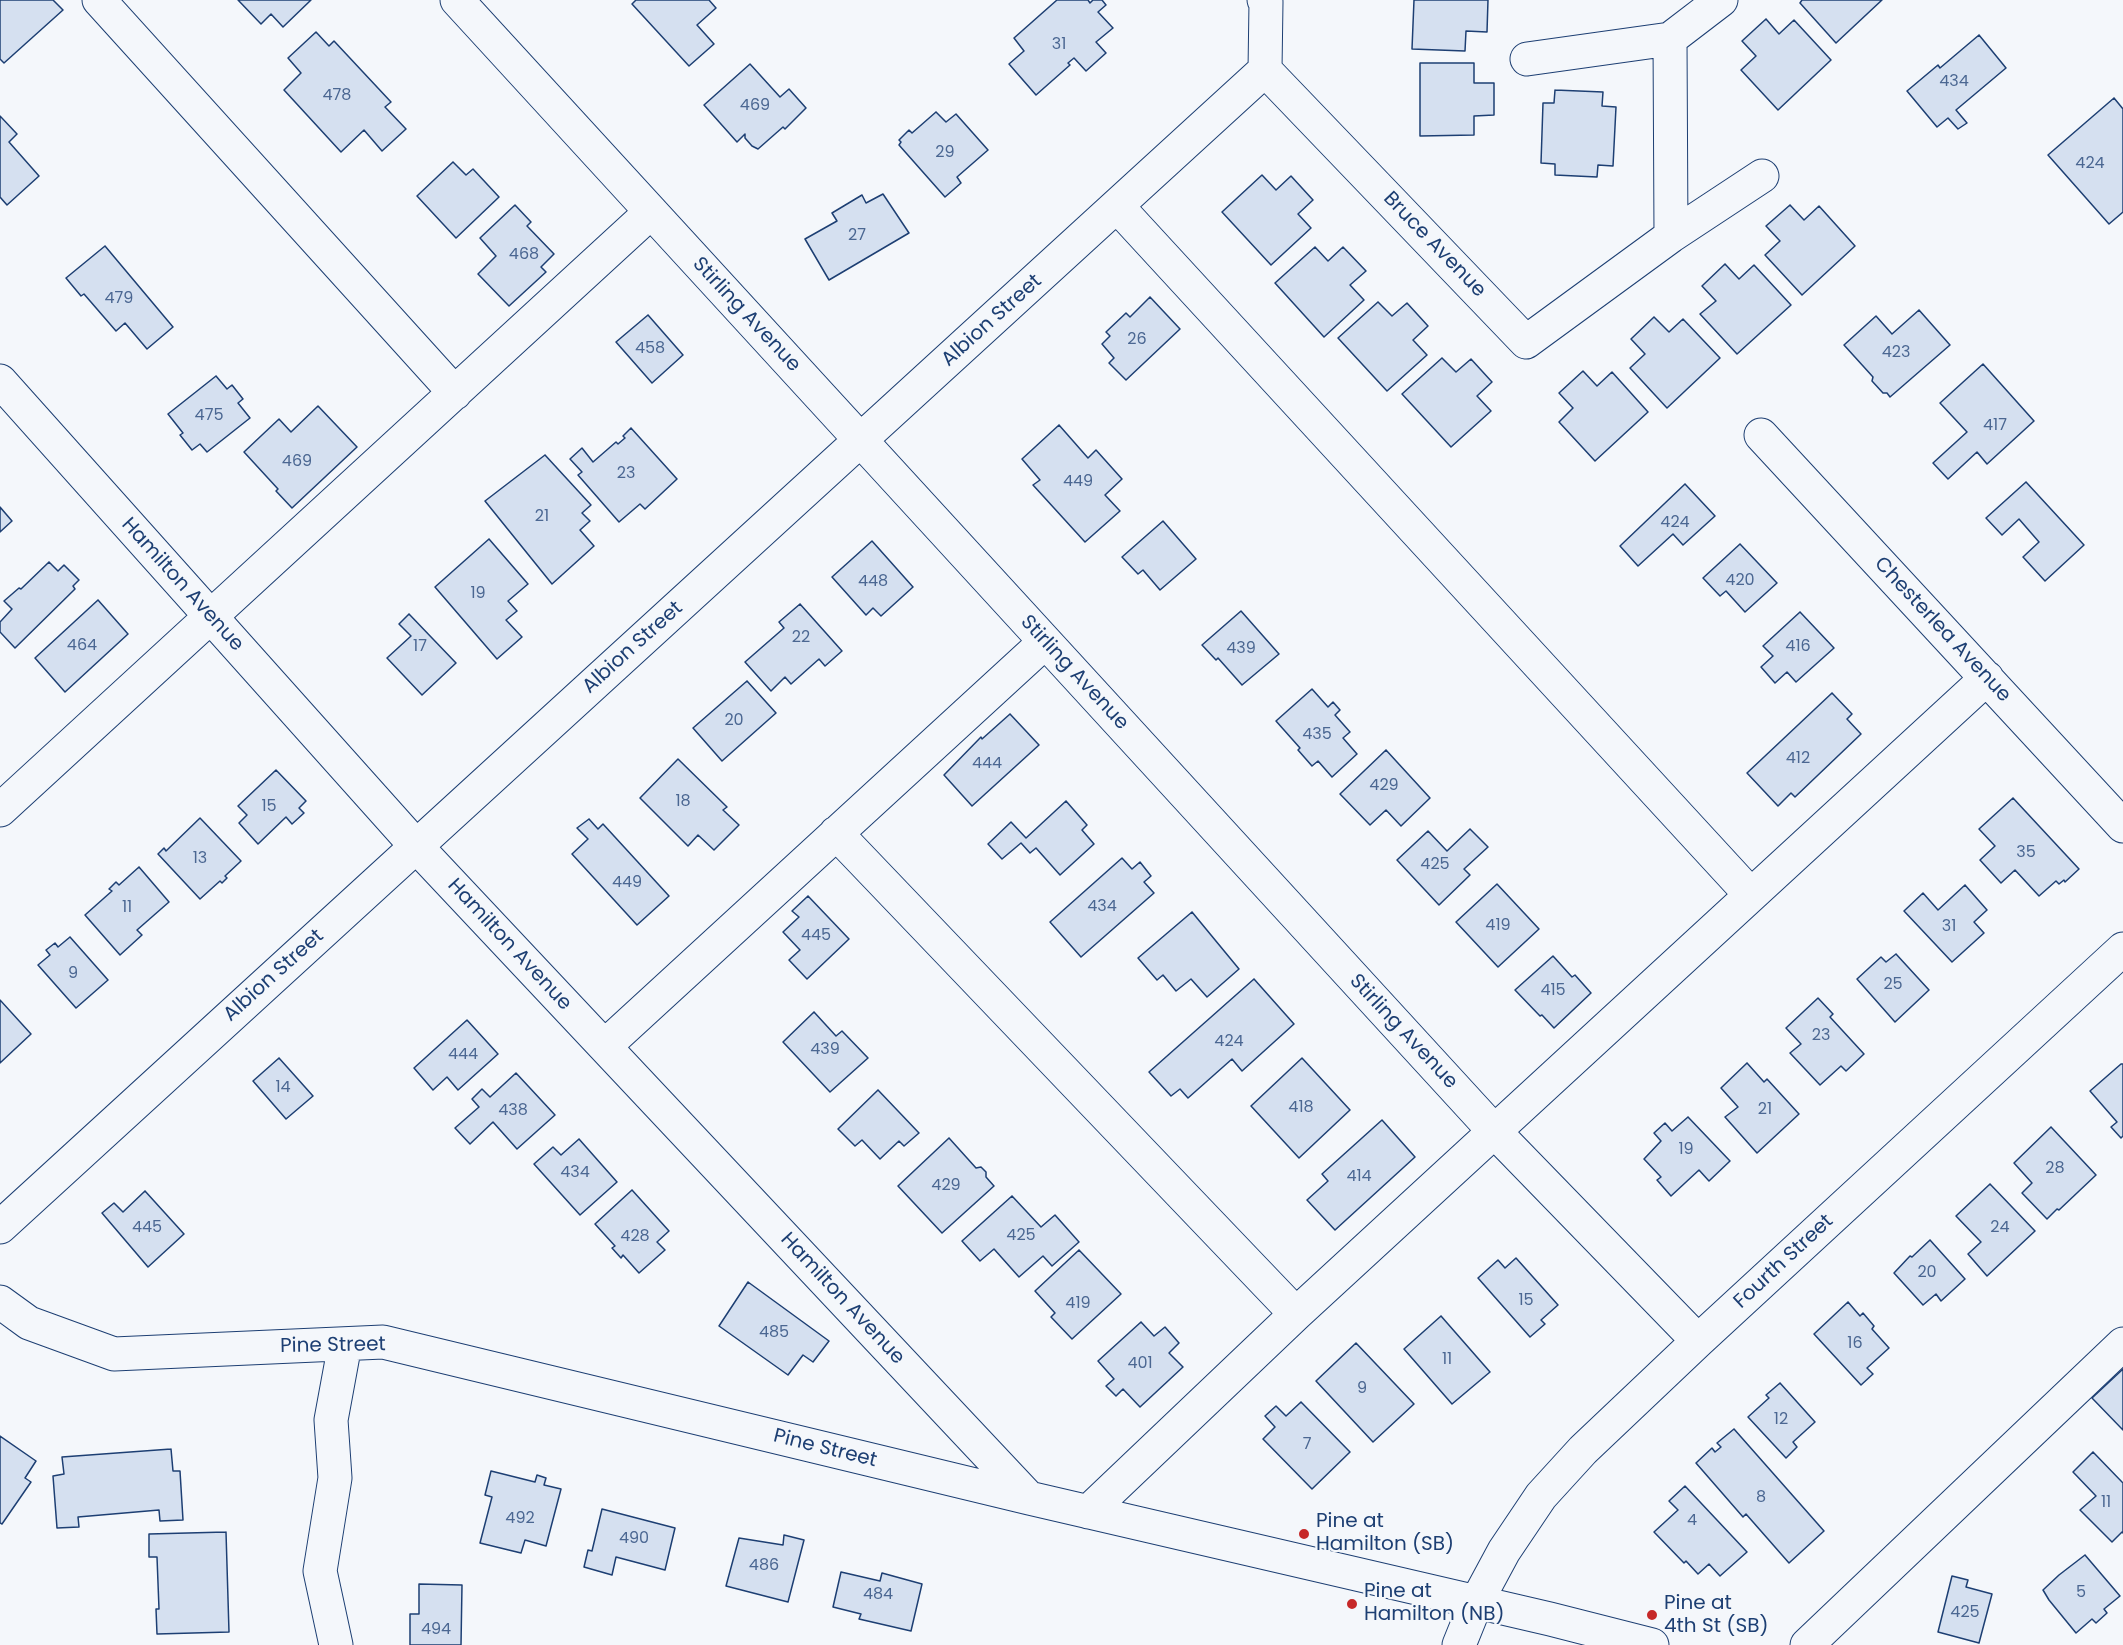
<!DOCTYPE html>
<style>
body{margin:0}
canvas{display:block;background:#f4f7fb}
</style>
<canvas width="2123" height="1645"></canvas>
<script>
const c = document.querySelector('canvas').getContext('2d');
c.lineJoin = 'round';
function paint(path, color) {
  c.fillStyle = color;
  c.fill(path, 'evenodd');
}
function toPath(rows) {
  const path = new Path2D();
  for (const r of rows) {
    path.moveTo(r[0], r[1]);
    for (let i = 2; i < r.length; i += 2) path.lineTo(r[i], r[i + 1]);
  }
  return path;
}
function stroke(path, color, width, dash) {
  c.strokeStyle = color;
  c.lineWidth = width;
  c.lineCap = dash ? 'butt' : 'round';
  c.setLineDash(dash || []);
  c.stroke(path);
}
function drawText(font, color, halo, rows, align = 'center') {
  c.font = font + ' Poppins,sans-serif';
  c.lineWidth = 4.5;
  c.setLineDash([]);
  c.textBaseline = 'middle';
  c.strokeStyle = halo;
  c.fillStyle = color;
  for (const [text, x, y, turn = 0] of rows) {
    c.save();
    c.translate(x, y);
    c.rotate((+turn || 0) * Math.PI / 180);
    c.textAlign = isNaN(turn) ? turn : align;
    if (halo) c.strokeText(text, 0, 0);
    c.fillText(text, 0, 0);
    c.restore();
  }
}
const building = toPath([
 [0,0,53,0,63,10,4,63,0,59,0,0],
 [238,0,311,0,283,27,271,14,261,24,238,0],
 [636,0,709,0,716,8,697,25,714,44,689,66,632,4,636,0],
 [1057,0,1088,0,1090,3,1093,0,1102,0,1106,5,1098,12,1113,28,1096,42,1106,53,1086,71,1074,58,1068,63,1070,65,1036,95,1009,64,1024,51,1014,38,1057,0],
 [1414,0,1488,0,1487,32,1466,31,1465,51,1412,49,1414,0],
 [1802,0,1882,0,1836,43,1800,3,1802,0],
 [1766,19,1779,34,1794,20,1831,60,1778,110,1741,70,1756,56,1742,41,1766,19],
 [316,32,329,46,334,41,391,102,385,107,406,129,382,151,364,130,341,152,284,90,301,73,288,58,316,32],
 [1979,35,2006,68,1956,110,1967,123,1958,129,1948,118,1937,127,1907,91,1938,65,1940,68,1979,35],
 [1420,63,1474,63,1474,83,1494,83,1494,115,1474,116,1474,135,1420,136,1420,63],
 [750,64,780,97,789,89,806,108,785,129,783,127,758,149,752,146,745,138,745,134,737,142,704,105,750,64],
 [1555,90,1603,92,1602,106,1616,107,1613,166,1598,165,1597,177,1555,175,1555,164,1541,163,1543,103,1554,103,1555,90],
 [2114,98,2123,109,2123,212,2109,224,2048,155,2114,98],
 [936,112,946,122,956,114,988,150,957,177,961,183,945,197,899,145,901,142,899,140,909,130,912,133,936,112],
 [0,116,17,134,9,142,39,176,7,205,0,197,0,116],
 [453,162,466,175,473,169,499,197,456,238,417,196,453,162],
 [1262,175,1276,190,1291,176,1313,200,1298,214,1311,228,1271,265,1222,212,1262,175],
 [883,194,909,233,829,280,805,239,837,221,832,213,862,195,866,203,883,194],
 [515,205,531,222,527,226,554,254,541,267,546,272,509,306,478,274,496,256,480,238,515,205],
 [1790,205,1804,220,1819,206,1855,246,1802,295,1765,255,1780,241,1766,226,1790,205],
 [105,246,173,327,147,349,125,323,116,331,84,294,81,296,66,278,105,246],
 [1315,247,1328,261,1343,247,1366,271,1350,285,1364,300,1324,337,1275,283,1315,247],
 [1725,264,1739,279,1754,265,1791,305,1737,354,1700,314,1716,301,1702,286,1725,264],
 [1150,297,1180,329,1126,380,1109,363,1114,358,1102,344,1110,336,1106,332,1126,313,1130,317,1150,297],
 [1378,302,1392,316,1407,303,1428,326,1413,340,1427,355,1387,391,1338,338,1378,302],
 [1919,310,1950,345,1890,397,1887,393,1883,393,1872,381,1873,377,1844,345,1876,316,1892,334,1919,310],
 [648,315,683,355,652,383,616,342,648,315],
 [1654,317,1669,332,1683,319,1720,358,1667,408,1630,368,1645,354,1631,339,1654,317],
 [1442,358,1456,372,1471,359,1492,382,1477,396,1491,411,1451,447,1402,394,1442,358],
 [1983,364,2034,421,1987,464,1977,452,1948,479,1933,463,1967,432,1940,403,1983,364],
 [1583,371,1597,386,1612,372,1648,412,1595,461,1559,422,1573,408,1559,393,1583,371],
 [216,376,227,389,232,385,243,399,238,403,250,418,207,452,200,444,192,450,180,435,183,433,168,414,216,376],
 [318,406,357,447,292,508,276,491,278,489,244,452,279,419,291,432,318,406],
 [1059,425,1088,458,1096,450,1122,479,1105,495,1120,511,1085,542,1033,485,1040,480,1022,459,1059,425],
 [631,428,677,479,645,509,640,504,619,522,578,475,582,472,570,459,582,448,593,462,616,442,618,444,625,438,623,436,631,428],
 [545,455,591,505,582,513,590,521,580,530,594,546,552,584,485,501,545,455],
 [2026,482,2084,545,2045,581,2023,557,2039,542,2019,519,2002,535,1986,518,2026,482],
 [1685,484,1715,516,1683,545,1673,534,1638,566,1620,546,1685,484],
 [0,507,12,521,0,532,0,507],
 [1163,521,1196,559,1160,590,1143,570,1138,574,1122,557,1163,521],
 [489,539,528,584,508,601,517,611,506,620,522,637,497,659,435,587,489,539],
 [872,541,913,587,881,616,873,608,866,615,832,577,872,541],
 [1740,544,1777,583,1745,612,1726,591,1720,596,1703,578,1740,544],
 [49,562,58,571,64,565,79,580,73,586,75,589,15,648,0,632,0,622,12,609,4,601,19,588,21,589,49,562],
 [98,600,128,634,65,692,35,658,98,600],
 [800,604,842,651,825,666,819,659,791,684,785,677,771,691,745,662,784,628,779,622,800,604],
 [1241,611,1279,654,1242,685,1218,658,1216,660,1202,645,1241,611],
 [1800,612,1834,648,1796,682,1787,672,1775,683,1761,667,1773,656,1763,646,1800,612],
 [409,614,456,663,422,695,387,658,411,636,399,624,409,614],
 [747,681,776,713,722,761,693,728,747,681],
 [1312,689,1328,707,1333,702,1340,710,1335,715,1350,732,1343,738,1357,754,1332,777,1318,761,1312,766,1298,750,1300,748,1276,721,1312,689],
 [1832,693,1852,714,1847,719,1861,734,1795,797,1791,793,1778,806,1747,773,1832,693],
 [1010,714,1039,745,972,806,944,775,981,737,982,739,1010,714],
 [1386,750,1430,798,1401,826,1386,810,1370,825,1340,794,1386,750],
 [678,759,727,807,723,810,739,825,714,850,698,835,688,846,640,798,678,759],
 [276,770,306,801,299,808,304,813,292,824,286,817,258,844,239,823,247,815,238,806,276,770],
 [2013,798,2079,869,2065,882,2064,880,2059,884,2056,881,2039,896,2015,870,2001,883,1980,860,1995,846,1979,829,2013,798],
 [1066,801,1087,825,1082,830,1094,844,1060,875,1036,848,1030,853,1021,843,1002,859,988,844,1011,822,1026,838,1066,801],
 [200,818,241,861,225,876,227,878,222,883,220,881,200,899,158,854,164,848,166,851,200,818],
 [589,819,598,829,603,824,669,896,637,925,572,854,588,839,577,828,589,819],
 [1470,829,1488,847,1464,869,1470,875,1439,905,1397,860,1428,831,1447,851,1470,829],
 [1122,858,1132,869,1140,862,1151,876,1144,882,1154,893,1081,957,1050,922,1122,858],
 [139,867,169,902,137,930,142,935,120,955,85,915,112,891,109,889,116,882,119,885,139,867],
 [1497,884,1539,929,1498,967,1456,922,1497,884],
 [1965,885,1987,910,1974,922,1984,933,1952,962,1904,911,1923,893,1938,910,1965,885],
 [808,896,849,939,807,979,789,960,800,950,783,932,799,917,792,911,808,896],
 [1192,912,1239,969,1207,997,1191,979,1176,991,1163,975,1157,980,1138,958,1192,912],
 [70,937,108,980,76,1008,38,965,50,955,46,950,55,943,58,947,70,937],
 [1896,954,1929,990,1895,1022,1857,979,1881,957,1886,962,1896,954],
 [1553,956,1572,977,1575,975,1591,993,1554,1028,1542,1015,1540,1016,1515,990,1553,956],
 [1254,979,1294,1024,1242,1071,1232,1059,1188,1098,1180,1089,1171,1096,1149,1072,1254,979],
 [1818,998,1833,1014,1830,1017,1864,1054,1846,1071,1841,1066,1820,1085,1790,1053,1801,1044,1786,1028,1818,998],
 [0,1000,31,1034,0,1063,0,1000],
 [814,1012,836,1036,842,1031,868,1058,830,1092,783,1042,814,1012],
 [467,1020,498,1054,458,1090,447,1077,433,1090,414,1068,467,1020],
 [279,1058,313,1096,286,1119,253,1081,279,1058],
 [1302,1058,1350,1110,1299,1158,1251,1106,1302,1058],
 [1747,1063,1764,1082,1767,1079,1799,1114,1757,1153,1725,1117,1738,1107,1721,1088,1747,1063],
 [2121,1064,2123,1064,2123,1136,2121,1138,2111,1127,2117,1122,2090,1091,2121,1064],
 [516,1073,555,1115,517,1149,493,1122,470,1144,455,1128,479,1107,472,1099,482,1089,490,1097,516,1073],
 [878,1090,919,1133,904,1146,899,1141,880,1159,862,1140,855,1146,838,1129,878,1090],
 [1688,1117,1730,1161,1709,1181,1699,1170,1671,1196,1657,1180,1661,1177,1644,1159,1661,1141,1654,1133,1665,1123,1672,1131,1688,1117],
 [1382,1120,1415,1157,1335,1230,1307,1200,1328,1181,1322,1174,1382,1120],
 [2051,1127,2096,1175,2059,1210,2057,1209,2047,1219,2022,1193,2032,1183,2014,1163,2051,1127],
 [949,1138,976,1168,981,1167,986,1172,986,1177,994,1186,942,1233,898,1186,949,1138],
 [579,1139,617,1182,580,1215,534,1164,553,1147,561,1155,579,1139],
 [1990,1184,2035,1231,1987,1276,1968,1254,1981,1242,1956,1216,1990,1184],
 [632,1190,669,1231,657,1242,665,1250,639,1273,623,1255,621,1258,612,1248,615,1246,595,1224,632,1190],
 [145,1191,184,1234,148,1267,102,1213,114,1203,123,1212,145,1191],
 [1012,1196,1041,1227,1055,1215,1079,1242,1052,1266,1043,1256,1019,1277,994,1249,980,1261,962,1241,1012,1196],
 [1930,1240,1965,1279,1941,1301,1936,1294,1923,1305,1894,1273,1910,1256,1912,1257,1930,1240],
 [1079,1250,1121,1294,1072,1339,1051,1317,1055,1313,1035,1291,1079,1250],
 [1516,1258,1558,1305,1541,1320,1545,1324,1530,1337,1478,1278,1498,1260,1505,1268,1516,1258],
 [748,1282,829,1341,813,1362,803,1355,788,1375,719,1326,748,1282],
 [1848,1302,1860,1316,1863,1313,1874,1326,1872,1329,1889,1348,1867,1368,1873,1374,1861,1385,1814,1334,1848,1302],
 [1441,1316,1490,1372,1452,1404,1404,1349,1441,1316],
 [1141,1322,1154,1336,1165,1327,1179,1343,1169,1353,1183,1367,1140,1407,1123,1389,1116,1396,1106,1386,1114,1379,1098,1361,1141,1322],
 [1356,1343,1414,1404,1373,1442,1316,1381,1356,1343],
 [2123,1369,2123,1430,2092,1398,2123,1369],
 [1780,1383,1815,1422,1793,1442,1797,1447,1786,1458,1748,1417,1769,1398,1766,1395,1780,1383],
 [1301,1402,1350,1452,1312,1489,1263,1439,1275,1427,1265,1416,1276,1406,1286,1416,1301,1402],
 [1734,1429,1824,1531,1789,1563,1746,1514,1743,1517,1696,1463,1712,1448,1715,1452,1721,1447,1717,1443,1734,1429],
 [0,1436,36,1461,25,1478,31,1482,2,1524,0,1523,0,1436],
 [171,1449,173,1471,180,1471,183,1520,160,1521,159,1510,78,1517,79,1527,57,1528,53,1476,64,1474,62,1457,171,1449],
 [2093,1452,2123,1483,2123,1533,2122,1532,2112,1542,2080,1510,2096,1496,2073,1472,2093,1452],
 [491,1471,535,1482,537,1475,546,1478,544,1485,561,1489,546,1546,525,1540,521,1553,480,1543,492,1497,485,1495,491,1471],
 [1685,1486,1747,1552,1720,1576,1709,1564,1698,1574,1686,1561,1684,1563,1654,1532,1678,1510,1669,1501,1685,1486],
 [602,1509,675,1528,665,1570,616,1557,612,1575,584,1567,588,1550,592,1551,602,1509],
 [226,1532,229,1632,157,1634,156,1609,159,1609,157,1557,149,1557,149,1534,226,1532],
 [784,1535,804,1540,788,1602,726,1586,739,1538,783,1545,784,1535],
 [2085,1555,2120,1596,2104,1609,2107,1613,2096,1623,2092,1619,2076,1633,2049,1600,2043,1590,2059,1575,2085,1555],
 [841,1572,880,1581,882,1573,922,1584,911,1631,859,1619,861,1614,833,1607,841,1572],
 [1952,1576,1968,1580,1966,1587,1992,1594,1979,1643,1938,1632,1952,1576],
 [419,1584,462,1585,461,1645,410,1645,410,1614,419,1614,419,1584]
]);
paint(building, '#d5e0f0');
stroke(building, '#1d3f73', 1.5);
const minor = toPath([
 [99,0,455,393],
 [457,0,1495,1132,1698,1341],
 [1264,0,1266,2,1265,70,1526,342,1671,236,1762,176],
 [1670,39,1671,236],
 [1527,59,1670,39,1721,0],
 [1117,206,1751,895],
 [0,381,416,846,1029,1498],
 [1761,435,2123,826],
 [0,810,651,212],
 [836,833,1296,1314],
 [605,1046,1045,642],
 [0,1227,1265,70],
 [0,1302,29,1323,114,1354,383,1342,1029,1498,1550,1619,1652,1645],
 [1088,1512,1296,1314,1987,678],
 [336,1645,320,1571,335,1478,331,1420,345,1344],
 [1459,1645,1476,1603,1504,1551,1541,1496,1583,1450,1698,1341,2123,949],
 [1807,1645,2123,1344]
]);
stroke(minor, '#1d3f73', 35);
stroke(minor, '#f4f7fb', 33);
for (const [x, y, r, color] of [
 [1304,1534,6,"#c62828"],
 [1352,1604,6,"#c62828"],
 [1652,1615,6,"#c62828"]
]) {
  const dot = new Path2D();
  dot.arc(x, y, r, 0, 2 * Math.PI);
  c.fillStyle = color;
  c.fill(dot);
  stroke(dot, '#f4f7fb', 2);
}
drawText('16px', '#4b6792', null, [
 ["31",1059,45],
 ["434",1954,82],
 ["478",337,96],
 ["469",755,106],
 ["29",945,153],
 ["424",2090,164],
 ["27",857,236],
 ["468",524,255],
 ["479",119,299],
 ["26",1137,340],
 ["458",650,349],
 ["423",1896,353],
 ["475",209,416],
 ["417",1995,426],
 ["469",297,462],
 ["23",626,474],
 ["449",1078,482],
 ["21",542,517],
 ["424",1675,523],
 ["420",1740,581],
 ["448",873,582],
 ["19",478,594],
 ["22",801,638],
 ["464",82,646],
 ["17",420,647],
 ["416",1798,647],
 ["439",1241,649],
 ["20",734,721],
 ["435",1317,735],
 ["412",1798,759],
 ["444",987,764],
 ["429",1384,786],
 ["18",683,802],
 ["15",269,807],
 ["35",2026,853],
 ["13",200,859],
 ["425",1435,865],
 ["449",627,883],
 ["434",1102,907],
 ["11",127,908],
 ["419",1498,926],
 ["31",1949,927],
 ["445",816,936],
 ["9",73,974],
 ["25",1893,985],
 ["415",1553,991],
 ["23",1821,1036],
 ["424",1229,1042],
 ["439",825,1050],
 ["444",463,1055],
 ["14",283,1088],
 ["418",1301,1108],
 ["21",1765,1110],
 ["438",513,1111],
 ["19",1686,1150],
 ["28",2055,1169],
 ["434",575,1173],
 ["414",1359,1177],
 ["429",946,1186],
 ["445",147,1228],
 ["24",2000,1228],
 ["425",1021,1236],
 ["428",635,1237],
 ["20",1927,1273],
 ["15",1526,1301],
 ["419",1078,1304],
 ["485",774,1333],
 ["16",1855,1344],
 ["11",1447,1360],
 ["401",1140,1364],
 ["9",1362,1389],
 ["12",1781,1420],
 ["7",1307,1445],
 ["8",1761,1498],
 ["11",2106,1503],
 ["492",520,1519],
 ["4",1692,1521],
 ["490",634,1539],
 ["486",764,1566],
 ["5",2081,1593],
 ["484",878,1595],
 ["425",1965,1613],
 ["494",436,1630]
]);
drawText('20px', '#1d3f73', '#f4f7fb', [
 ["Bruce Avenue",1434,245,46],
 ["Stirling Avenue",746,315,47],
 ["Albion Street",992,321,-42],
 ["Hamilton Avenue",182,585,48],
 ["Chesterlea Avenue",1942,630,47],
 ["Albion Street",633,648,-42],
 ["Stirling Avenue",1074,673,47],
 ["Hamilton Avenue",509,945,47],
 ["Albion Street",274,976,-42],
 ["Stirling Avenue",1403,1032,47],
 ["Fourth Street",1784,1262,-43],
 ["Hamilton Avenue",842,1299,47],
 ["Pine Street",333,1346,-1],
 ["Pine Street",825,1449,14]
]);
drawText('20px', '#1d3f73', '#f4f7fb', [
 ["Pine at",1316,1522],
 ["Hamilton (SB)",1316,1545],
 ["Pine at",1364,1592],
 ["Hamilton (NB)",1364,1615],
 ["Pine at",1664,1604],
 ["4th St (SB)",1664,1627]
], 'left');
</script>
